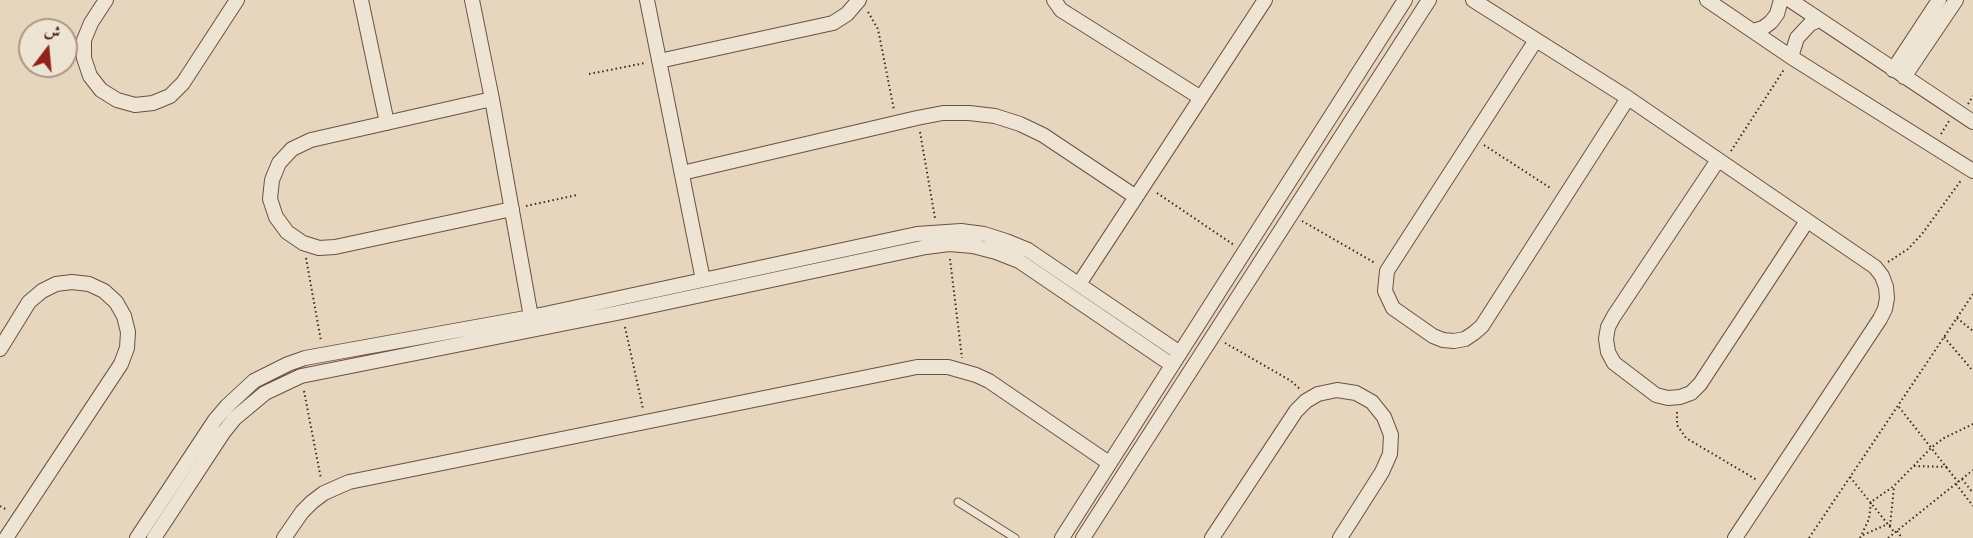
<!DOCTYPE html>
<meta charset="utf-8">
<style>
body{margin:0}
#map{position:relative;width:1973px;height:538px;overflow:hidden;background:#e5d6bd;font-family:"IM FELL English",Amiri,serif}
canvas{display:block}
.north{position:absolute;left:18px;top:18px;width:60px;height:60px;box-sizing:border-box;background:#eee4d4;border:2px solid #ab9788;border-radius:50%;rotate:16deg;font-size:16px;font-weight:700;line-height:24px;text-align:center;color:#472317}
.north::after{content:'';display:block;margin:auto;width:21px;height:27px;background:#8f2418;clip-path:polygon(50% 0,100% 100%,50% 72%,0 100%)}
</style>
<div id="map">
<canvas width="1973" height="538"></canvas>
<div class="north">ش</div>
</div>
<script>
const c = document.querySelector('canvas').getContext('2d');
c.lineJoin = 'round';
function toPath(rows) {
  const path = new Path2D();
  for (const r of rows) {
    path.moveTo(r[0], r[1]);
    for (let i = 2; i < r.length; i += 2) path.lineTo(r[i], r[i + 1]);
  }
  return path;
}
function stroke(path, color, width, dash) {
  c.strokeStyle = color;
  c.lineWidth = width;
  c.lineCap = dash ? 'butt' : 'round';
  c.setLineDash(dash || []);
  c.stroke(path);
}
const lane = toPath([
 [958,502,1015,538]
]);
const street = toPath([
 [106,0,91,23,84,40,84,58,90,76,101,90,117,100,135,105,153,103,170,96,183,83,237,0],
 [361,0,387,123],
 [472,0,492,99,531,317],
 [647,0,703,280],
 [1054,0,1061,10,1201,98],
 [1473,0,1628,98,1875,267,1882,276,1886,287,1887,298,1885,309,1880,319,1735,538],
 [1707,0,1791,57,1973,171],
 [1790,0,1973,122],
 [1753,31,1763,28,1771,22,1777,14,1781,0],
 [1536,40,1387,271,1385,291,1393,308,1433,336,1443,340,1454,341,1465,339,1474,333,1482,326,1628,98],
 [1791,57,1797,38,1810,24,1819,20],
 [659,61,833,23,847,14,859,0],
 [1893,70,1939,0],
 [1904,77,1956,0],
 [492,99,311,140,292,149,279,163,272,180,270,199,276,217,287,232,303,243,319,248,335,247,512,209],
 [1718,160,1614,316,1608,327,1606,339,1608,352,1614,363,1656,395,1668,398,1680,397,1691,393,1700,384,1807,221],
 [682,173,917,118,943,113,969,113,995,116,1020,124,1043,135,1136,197],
 [1079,284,1265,0],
 [0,349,29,302,42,291,56,284,72,282,89,284,104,291,116,302,124,316,128,332,127,348,121,364,6,538],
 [137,538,215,420,227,406,254,381,288,364,305,358,531,317,917,234,961,231,984,234,1006,241,1028,250,1180,353],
 [154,538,223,433,235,418,265,393,301,376,622,312,926,247,949,244,973,246,996,252,1019,261,1172,365],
 [284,538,302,512,312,502,324,493,349,482,917,367,948,367,976,375,989,381,1109,463],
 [1062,538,1405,0],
 [1083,538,1429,0],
 [1212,538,1296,411,1306,401,1318,394,1337,390,1356,393,1372,402,1384,417,1391,435,1390,454,1382,472,1340,538]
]);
stroke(lane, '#6e5040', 9);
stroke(street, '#6e5040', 16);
stroke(toPath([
 [868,12,878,29,894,110],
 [589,74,645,63],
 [1968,104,1973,96],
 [920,132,935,218],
 [1941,134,1949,121],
 [1484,145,1552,189],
 [1731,151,1785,68],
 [1157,193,1234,245],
 [526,206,577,195],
 [1302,221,1375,263],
 [306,258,321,341],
 [950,259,962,358],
 [1888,262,1908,249,1922,234,1962,179],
 [1957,318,1973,331],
 [625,327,643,409],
 [1944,337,1973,371],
 [1225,343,1291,381,1300,389],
 [304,391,321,479],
 [1899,407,1958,482],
 [1677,412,1677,425,1686,438,1757,480],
 [1914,466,1947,467],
 [1850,477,1895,533],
 [1962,479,1973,493],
 [1956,484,1973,506],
 [0,506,7,510],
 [1890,526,1894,487],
 [1897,531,1902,538],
 [1863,535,1888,524],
 [1809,538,1973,294],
 [1860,538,1869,519,1871,502,1894,486,1932,447,1944,438,1973,424],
 [1888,538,1973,470]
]), '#472317', 2, [1.5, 3]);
stroke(lane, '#eee4d4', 7);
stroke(street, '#eee4d4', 14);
</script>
